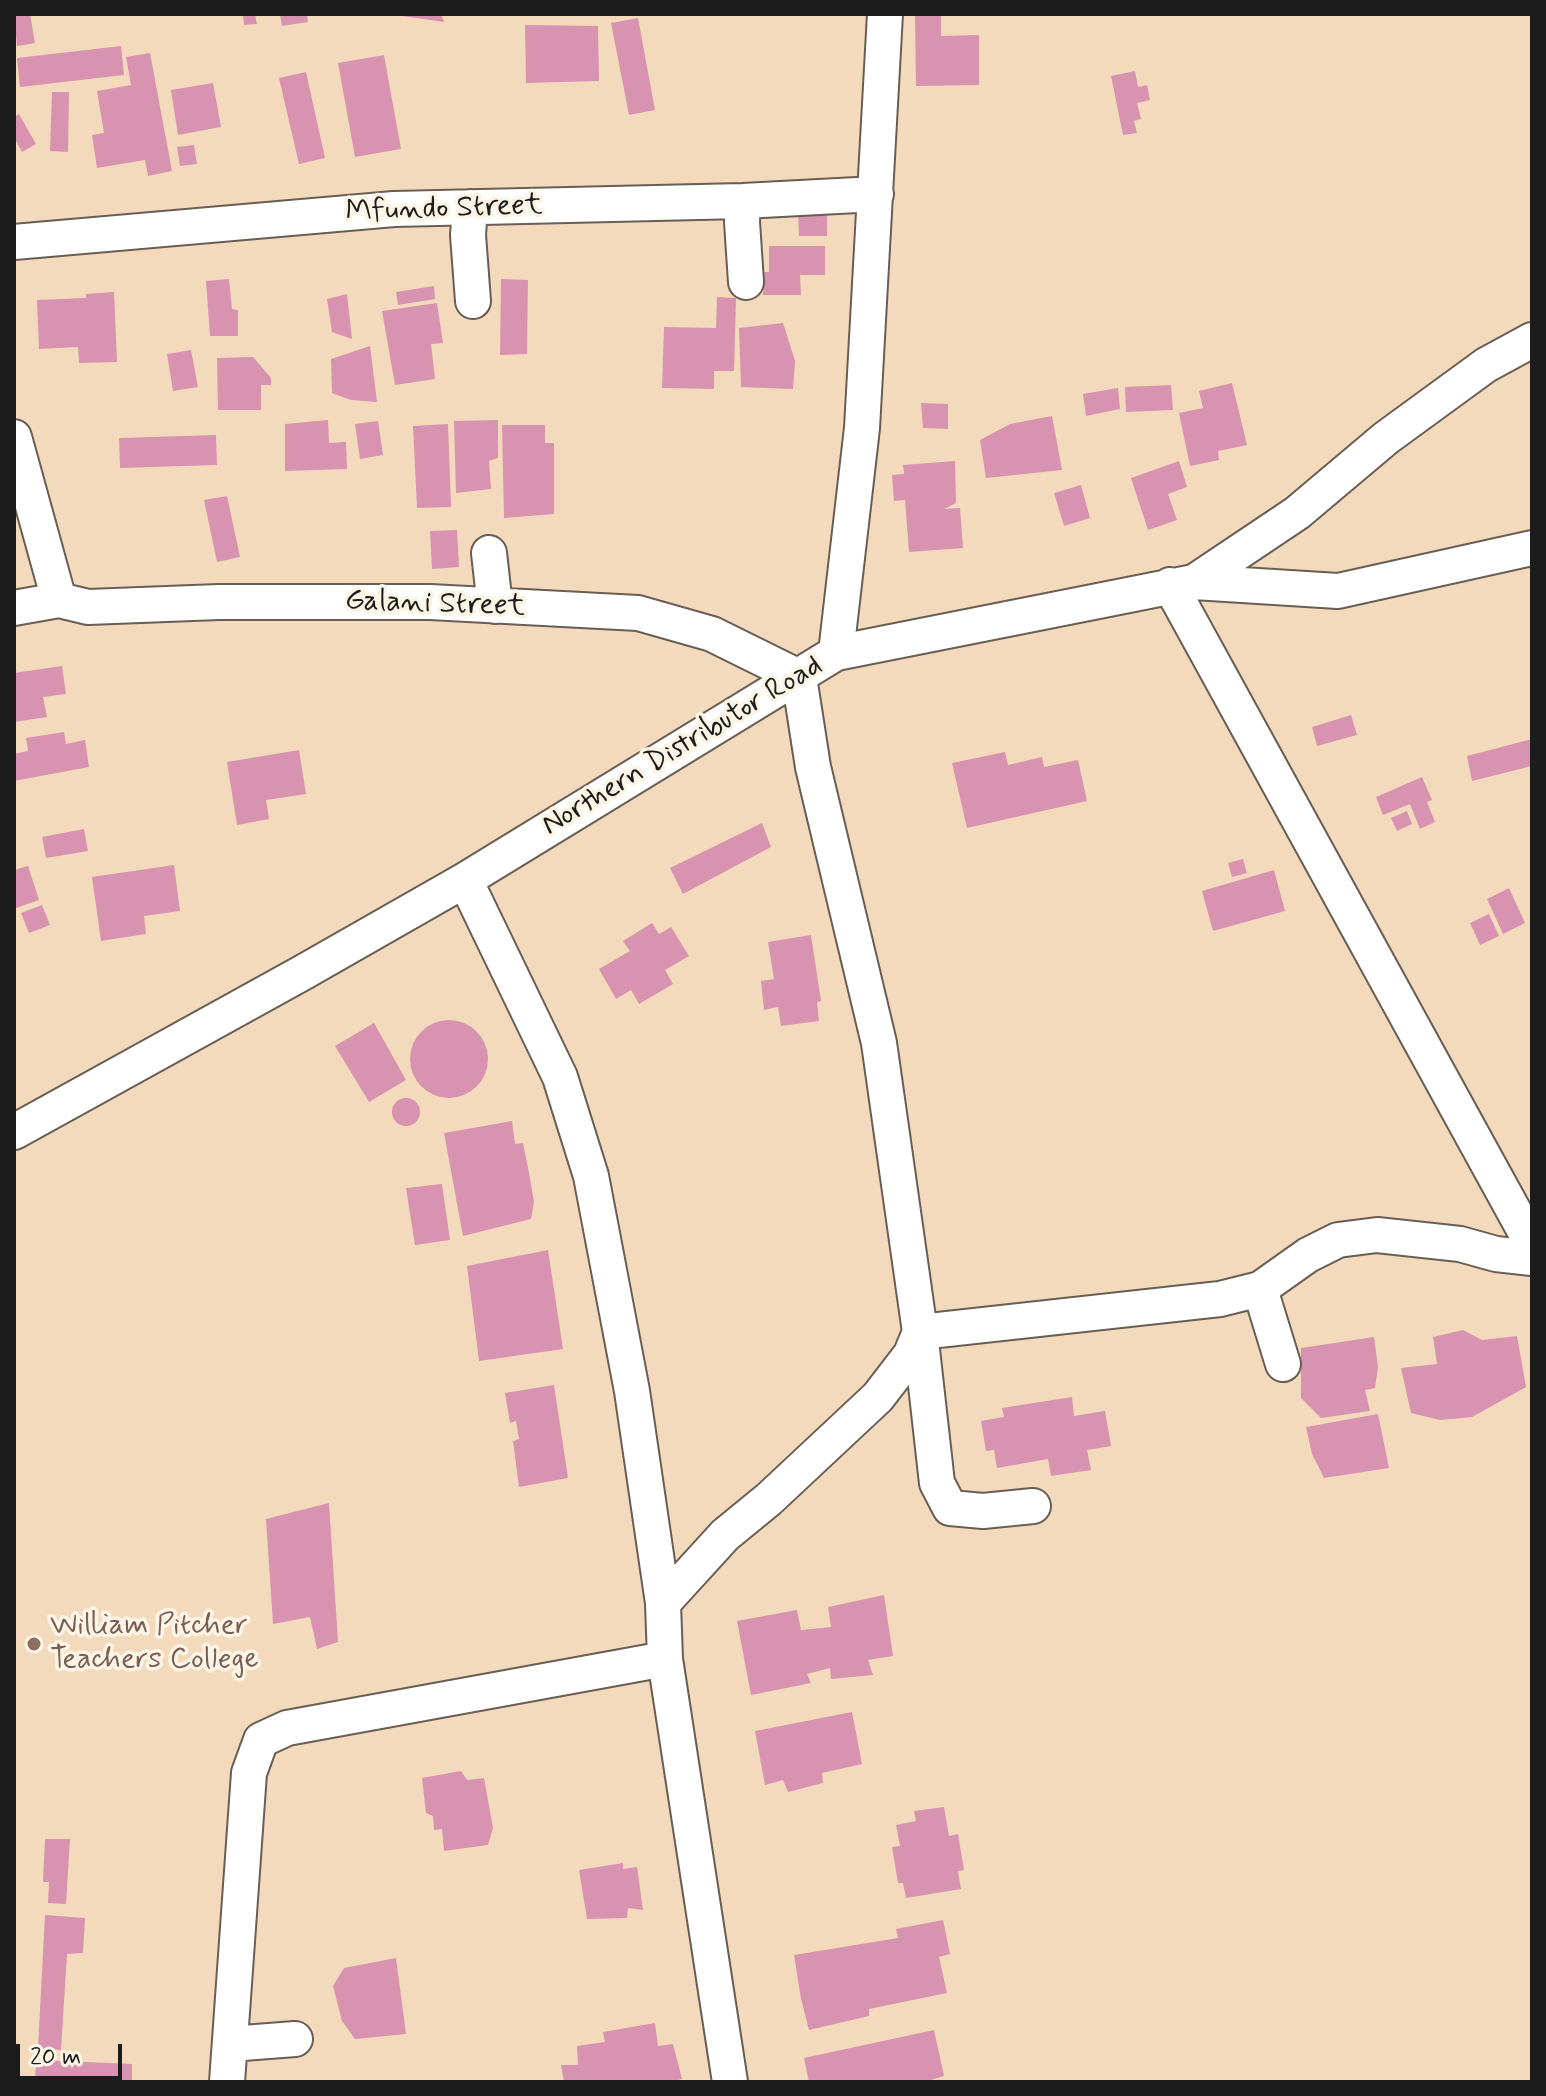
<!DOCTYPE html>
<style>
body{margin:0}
#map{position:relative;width:1546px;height:2096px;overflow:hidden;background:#f4dabd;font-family:Mynerve,sans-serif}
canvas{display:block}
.frame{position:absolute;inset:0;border:16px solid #1c1c1c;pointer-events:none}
.scale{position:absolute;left:16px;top:2044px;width:106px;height:36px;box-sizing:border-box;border:4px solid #1c1c1c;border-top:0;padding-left:10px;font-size:24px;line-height:28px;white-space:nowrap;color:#1c1c1c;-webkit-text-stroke:6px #fcf5e5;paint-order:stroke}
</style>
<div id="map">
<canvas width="1546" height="2096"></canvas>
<div class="frame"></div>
<div class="scale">20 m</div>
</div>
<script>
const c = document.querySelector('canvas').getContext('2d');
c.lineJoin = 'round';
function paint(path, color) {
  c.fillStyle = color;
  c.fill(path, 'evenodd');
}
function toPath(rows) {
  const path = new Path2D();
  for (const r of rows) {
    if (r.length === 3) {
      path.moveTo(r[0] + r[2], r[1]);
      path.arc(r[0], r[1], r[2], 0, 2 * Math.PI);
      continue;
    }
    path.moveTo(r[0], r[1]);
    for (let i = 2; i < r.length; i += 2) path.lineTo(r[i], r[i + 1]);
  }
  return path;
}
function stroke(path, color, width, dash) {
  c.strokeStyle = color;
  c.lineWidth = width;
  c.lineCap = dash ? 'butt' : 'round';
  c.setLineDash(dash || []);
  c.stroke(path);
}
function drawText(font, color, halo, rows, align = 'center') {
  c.font = font + ' Mynerve,sans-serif';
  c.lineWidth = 7;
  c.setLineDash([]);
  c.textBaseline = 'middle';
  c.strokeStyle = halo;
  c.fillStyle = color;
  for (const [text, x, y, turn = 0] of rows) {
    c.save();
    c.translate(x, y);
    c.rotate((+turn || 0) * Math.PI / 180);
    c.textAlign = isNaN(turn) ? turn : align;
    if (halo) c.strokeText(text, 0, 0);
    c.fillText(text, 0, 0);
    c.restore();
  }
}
paint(toPath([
 [14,14,30,14,35,43,17,46],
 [243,14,255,14,257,24,244,25],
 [280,14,307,14,308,22,282,26],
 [402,14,441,14,444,22,402,16],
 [915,14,941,14,941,36,979,35,979,85,916,86],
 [638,18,655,110,629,115,611,23],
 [525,25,598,26,599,81,526,83],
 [121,46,124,75,20,87,17,58],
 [150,53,172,171,148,176,145,160,97,168,92,135,104,133,97,91,131,85,126,57],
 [384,55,401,149,355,157,338,63],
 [1135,71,1138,87,1147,85,1150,100,1137,103,1141,119,1134,121,1137,133,1123,135,1111,76],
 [306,72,325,158,299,164,279,78],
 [213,83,221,127,178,135,171,90],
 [52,92,69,92,68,152,50,151],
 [19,114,36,144,22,152,14,137,14,117],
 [194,145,197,164,180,166,177,147],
 [827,213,827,236,799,236,798,214],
 [769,246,825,246,825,275,800,275,801,295,763,295,764,272,769,272],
 [229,279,232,309,238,310,238,336,210,336,206,281],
 [501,279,528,280,527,354,500,355],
 [434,286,435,299,398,305,396,292],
 [114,292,117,362,79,363,78,347,39,349,37,300,86,298,86,294],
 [347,294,352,339,332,332,327,299],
 [717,297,736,298,734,371,714,371,714,389,662,388,664,327,716,328],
 [437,303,443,343,431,344,435,379,395,385,382,311],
 [783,323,795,361,793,389,741,387,739,328],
 [370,346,377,402,351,400,332,393,331,359],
 [191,350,198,387,173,391,167,354],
 [253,357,271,378,271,385,261,385,261,410,218,410,217,358],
 [1232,383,1247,445,1218,451,1219,460,1190,466,1179,413,1203,408,1199,391],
 [1171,385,1173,410,1126,412,1125,387],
 [1118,388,1120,409,1086,416,1083,394],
 [921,403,948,404,948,429,923,428],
 [1052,416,1062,470,986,478,980,440,1010,424],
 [328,420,329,443,346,442,347,469,285,471,285,424],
 [498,420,498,458,489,461,491,489,456,493,454,421],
 [378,421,383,455,360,459,355,424],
 [448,424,451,507,417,508,413,426],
 [502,425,545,425,545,443,554,443,554,514,504,518],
 [216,435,217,465,120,468,119,438],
 [955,461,956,503,944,509,960,508,963,548,909,552,905,500,894,501,892,475,904,474,903,465],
 [1179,461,1187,487,1168,494,1177,520,1148,530,1131,478],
 [1081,485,1090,518,1064,526,1054,493],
 [227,496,240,557,217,562,204,500],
 [457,530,459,567,432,569,430,531],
 [62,666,66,694,43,697,47,717,14,722,14,673],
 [1351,715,1357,735,1317,746,1312,727],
 [64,732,66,744,85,740,89,767,14,781,14,754,28,751,26,738],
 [1532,739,1532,766,1472,781,1467,756],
 [299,750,306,794,266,800,269,819,237,825,227,762],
 [1005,752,1008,765,1042,757,1044,767,1078,760,1087,801,967,828,952,763],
 [1422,777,1432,800,1427,802,1435,822,1420,829,1410,804,1383,815,1376,797],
 [1407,811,1412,824,1397,831,1391,818],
 [762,823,771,847,683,894,670,868],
 [84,829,88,851,46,858,42,837],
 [1243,859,1247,873,1232,877,1228,863],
 [174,865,180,911,144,916,146,934,101,941,92,877],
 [28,866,39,900,16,908,14,870],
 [1274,870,1285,911,1213,931,1202,891],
 [1509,888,1525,923,1503,934,1487,899],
 [42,905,50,925,29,933,21,913],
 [1489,914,1499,936,1480,945,1470,923],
 [652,923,659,934,671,927,689,956,665,970,673,984,639,1004,631,990,616,999,599,969,630,951,623,941],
 [811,935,821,1001,817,1002,819,1021,781,1026,778,1007,764,1010,761,981,774,979,768,942],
 [449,1059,39],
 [374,1023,406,1080,369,1102,335,1046],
 [406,1112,14],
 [512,1121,515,1144,523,1143,529,1173,534,1202,531,1219,463,1236,444,1133],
 [442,1184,450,1240,415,1245,406,1188],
 [548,1250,563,1349,479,1361,467,1266],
 [1463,1330,1482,1340,1517,1336,1526,1387,1472,1417,1440,1420,1411,1413,1401,1368,1437,1364,1433,1337],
 [1374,1337,1378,1367,1375,1388,1365,1390,1370,1411,1321,1418,1301,1398,1301,1348],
 [554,1385,568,1478,519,1487,513,1441,519,1439,516,1421,510,1423,505,1393],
 [1072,1397,1074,1416,1105,1411,1111,1446,1087,1450,1091,1470,1051,1476,1048,1459,997,1468,994,1450,986,1451,981,1421,1004,1417,1002,1408],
 [1378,1414,1389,1468,1324,1478,1312,1454,1306,1427],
 [329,1503,338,1642,317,1649,310,1617,273,1624,266,1519],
 [884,1595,893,1656,868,1660,873,1675,831,1679,830,1668,807,1674,811,1683,751,1695,737,1621,797,1610,801,1630,831,1627,828,1607],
 [852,1712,862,1764,822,1773,823,1783,788,1792,783,1780,765,1785,755,1731],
 [461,1771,467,1780,484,1778,493,1828,488,1845,444,1851,442,1829,434,1830,433,1816,426,1813,422,1778],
 [944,1807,949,1836,958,1834,964,1870,958,1871,961,1889,906,1898,903,1883,898,1883,892,1847,900,1846,896,1825,916,1821,914,1811],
 [45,1839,70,1839,66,1904,48,1903,49,1882,43,1882],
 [623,1863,623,1869,637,1867,643,1910,628,1908,627,1918,587,1919,579,1870],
 [45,1915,85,1918,83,1953,67,1954,61,2050,38,2048],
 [943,1920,950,1954,939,1957,947,1993,869,2009,869,2016,809,2030,801,1999,794,1955,898,1938,896,1929],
 [396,1958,406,2034,355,2039,342,2021,333,1986,344,1968],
 [655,2023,658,2046,673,2044,682,2079,669,2082,564,2082,561,2065,578,2065,577,2046,605,2042,603,2032],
 [934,2030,944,2076,924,2082,809,2082,804,2058],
 [36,2060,132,2064,132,2082,35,2082]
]), '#d893b0');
const street = toPath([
 [743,201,742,222,746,282],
 [470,207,468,235,473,301],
 [14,242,394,209,743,201,876,194],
 [14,437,59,600],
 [489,553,495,606],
 [1194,582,1338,591,1532,548],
 [1170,585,1532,1244],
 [14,608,59,600,88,607,219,602,430,602,638,613,712,634,799,677,813,767,879,1043,920,1332,911,1354,878,1397,769,1499,725,1535,663,1603],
 [836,653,1194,582,1297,513,1386,438,1486,365,1532,340],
 [465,880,560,1077,591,1176,632,1391,663,1603,665,1659,730,2082],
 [14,1132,302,973,465,880,836,653,862,428,885,14],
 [1260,1289,1283,1364],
 [1033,1506,983,1511,950,1508,937,1483,920,1332,1220,1299,1260,1289,1308,1255,1338,1240,1377,1235,1460,1244,1496,1254,1532,1258],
 [230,2044,295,2039],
 [227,2082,249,1773,261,1740,287,1728,665,1659]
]);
stroke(street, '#685e54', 38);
stroke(street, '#fff', 34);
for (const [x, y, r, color] of [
 [34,1644,8,"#8d6e63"]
]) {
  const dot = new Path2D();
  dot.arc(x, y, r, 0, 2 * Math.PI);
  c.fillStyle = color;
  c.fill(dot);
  stroke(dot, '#fcf5e5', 3);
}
drawText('30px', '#1c1c1c', '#fcf5e5', [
 ["Mfundo Street",444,210,-2],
 ["Galani Street",435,605,2],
 ["Northern Distributor Road",683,747,-31]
]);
drawText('30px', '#785e54', '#fcf5e5', [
 ["William Pitcher",50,1627],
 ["Teachers College",50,1661]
], 'left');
</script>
